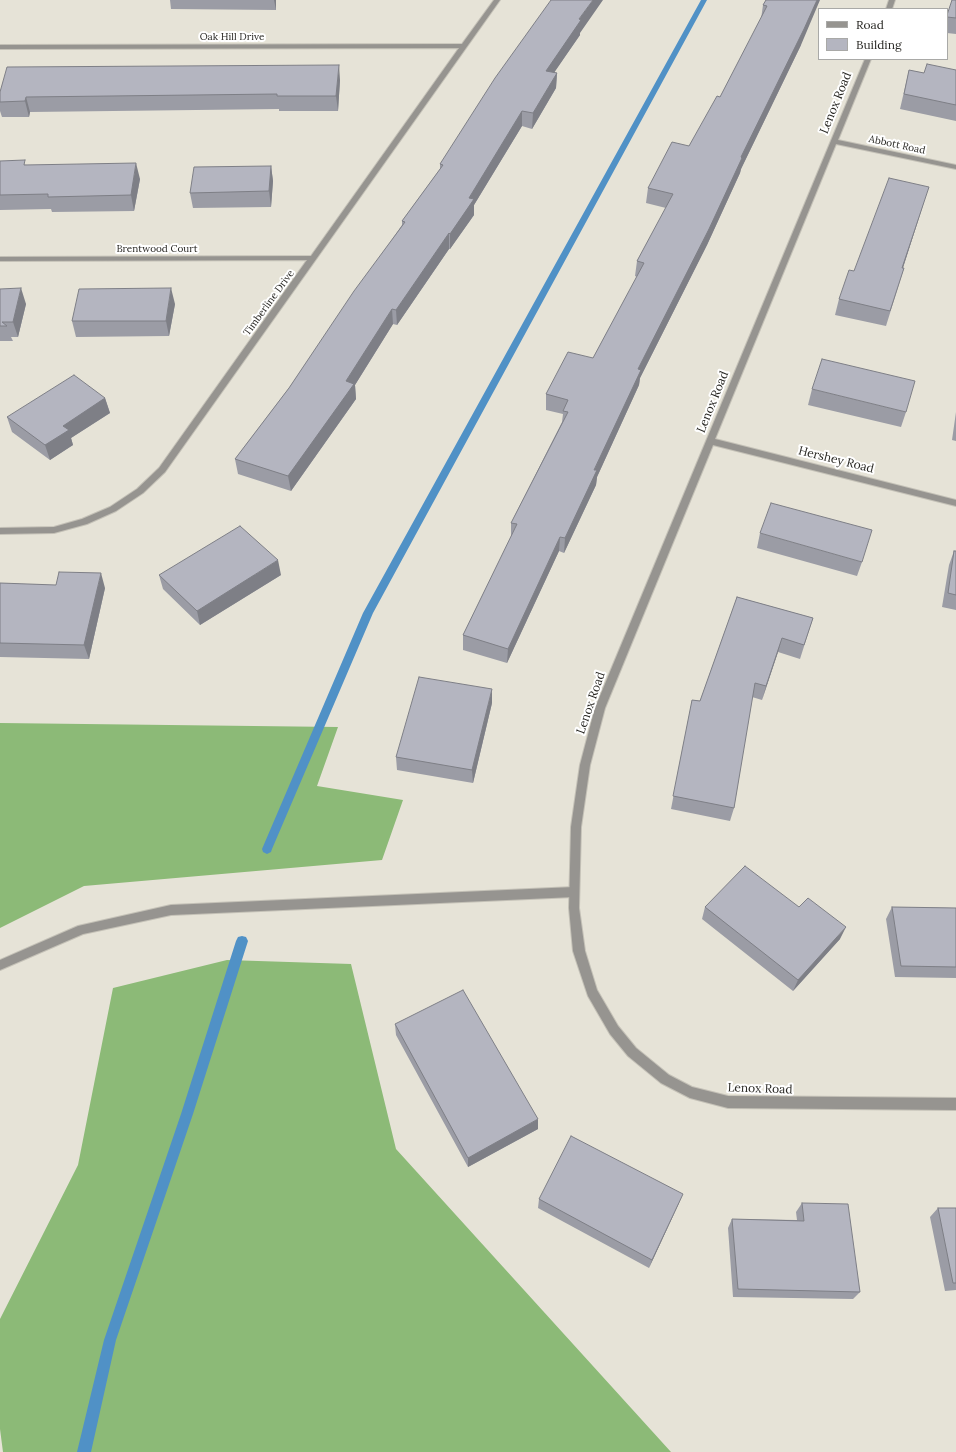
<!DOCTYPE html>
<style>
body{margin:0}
#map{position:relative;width:956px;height:1452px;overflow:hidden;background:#e6e3d7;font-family:Lora,serif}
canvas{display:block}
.legend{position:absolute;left:818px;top:8px;width:130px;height:52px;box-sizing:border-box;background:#fff;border:1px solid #a9a9a7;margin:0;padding:5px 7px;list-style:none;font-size:12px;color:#282723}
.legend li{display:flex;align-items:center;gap:8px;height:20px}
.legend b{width:20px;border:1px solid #a9a9a7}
</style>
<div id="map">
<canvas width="956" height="1452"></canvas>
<ul class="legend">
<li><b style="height:5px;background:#969490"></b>Road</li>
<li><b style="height:11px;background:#b4b5c0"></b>Building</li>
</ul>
</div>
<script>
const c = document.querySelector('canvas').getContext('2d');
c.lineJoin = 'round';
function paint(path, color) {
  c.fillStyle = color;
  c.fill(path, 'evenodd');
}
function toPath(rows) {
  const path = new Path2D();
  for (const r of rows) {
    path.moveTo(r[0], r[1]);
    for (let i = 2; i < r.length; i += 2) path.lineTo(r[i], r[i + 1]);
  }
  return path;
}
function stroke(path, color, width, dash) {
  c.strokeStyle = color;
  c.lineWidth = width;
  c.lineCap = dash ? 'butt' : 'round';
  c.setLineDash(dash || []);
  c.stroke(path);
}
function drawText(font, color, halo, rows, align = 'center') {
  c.font = font + ' Lora,serif';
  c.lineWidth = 4;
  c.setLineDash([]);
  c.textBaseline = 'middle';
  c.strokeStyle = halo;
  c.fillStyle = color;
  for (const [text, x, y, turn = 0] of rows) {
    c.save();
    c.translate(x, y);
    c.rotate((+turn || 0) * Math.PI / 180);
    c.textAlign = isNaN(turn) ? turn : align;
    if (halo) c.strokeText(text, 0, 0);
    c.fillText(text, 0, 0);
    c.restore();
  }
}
paint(toPath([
 [0,723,338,727,317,786,403,800,382,860,84,886,0,928],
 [227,960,351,964,396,1149,671,1452,3,1452,0,1429,0,1319,78,1165,113,988]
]), '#8cba77');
paint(toPath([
 [701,0,707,0,373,613,272,849,271,852,267,854,263,852,262,849,363,613,701,0],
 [242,936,246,937,248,941,193,1114,116,1340,91,1452,77,1452,104,1340,181,1114,236,941,238,937,242,936]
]), '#5091c6');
const lane = toPath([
 [574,887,578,889,579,892,578,895,574,897,171,915,83,934,0,970,0,960,78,926,171,905,574,887]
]);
const street = toPath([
 [494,0,500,0,165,472,143,493,116,511,87,524,54,533,0,534,0,528,54,527,82,519,110,507,137,489,159,468,307,260,0,261,0,257,311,256,459,48,0,49,0,45,462,44,494,0],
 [889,0,895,0,892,9,886,9,889,0],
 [865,59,871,59,838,140,956,165,956,169,836,144,715,439,956,500,956,506,713,445,605,708,590,765,581,827,579,908,585,951,597,990,618,1026,636,1048,669,1075,692,1087,728,1096,956,1098,956,1110,728,1108,690,1098,661,1083,628,1056,610,1034,588,996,573,951,569,908,571,827,580,765,595,708,865,59]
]);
stroke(lane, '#c4c1b7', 2);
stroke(street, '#c4c1b7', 2);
paint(lane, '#969490');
paint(street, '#969490');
paint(toPath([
 [170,0,276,0,276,10,171,9],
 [766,0,801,45,741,169,740,173,707,245,640,378,639,385,597,477,596,485,564,553,559,551,507,663,463,650,463,635,511,537,511,523,562,422,563,414,546,410,546,394,593,358,637,277,635,276,637,261,666,208,646,203,648,188,689,146,720,97,761,19,763,5],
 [956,0,956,34,947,33,947,15],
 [580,33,580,35,554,72,557,73,556,88,532,129,522,126,474,205,474,215,450,249,449,249,397,325,393,324,355,385,356,399,291,491,238,474,235,459,289,388,402,225,402,221,440,169,440,164],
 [909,70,924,73,956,70,956,121,900,109],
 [340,80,338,111,279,111,279,109,30,112,29,117,2,117,0,111,0,92],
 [0,161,27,165,140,179,134,211,52,212,51,209,0,210],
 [271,166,273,181,271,207,193,208,190,193],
 [924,202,903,268,904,268,886,326,835,315,839,299,854,271],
 [0,289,26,304,18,337,11,337,13,341,0,341],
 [175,304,169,336,76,337,72,321],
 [812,389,906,412,901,427,808,405],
 [105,398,110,413,71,438,73,445,50,460,12,432,7,417],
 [956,412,956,441,952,440],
 [760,533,862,562,857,576,757,548],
 [954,551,956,551,956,610,942,607,949,565],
 [159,575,281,575,200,625,163,589],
 [0,583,105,588,89,659,0,657],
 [737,597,813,618,800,659,778,652,762,700,752,697,734,808,730,821,671,809,692,700,700,701],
 [492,703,473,783,397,770,396,757],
 [705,907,840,939,793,991,702,919],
 [892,907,956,908,956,978,895,977,886,919],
 [395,1024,538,1129,468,1167,396,1035],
 [539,1199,679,1203,649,1268,538,1208],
 [802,1203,860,1292,853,1299,733,1297,728,1228,732,1219,797,1220,796,1212],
 [938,1208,956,1208,956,1290,945,1291,930,1217]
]), '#9b9ca5');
paint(toPath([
 [274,0,276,0,276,10],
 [593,0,603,0,580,33,580,35,545,86,546,71,579,19],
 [817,0,820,0,801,45,741,169,740,173,707,245,640,378,639,385,597,477,596,485,564,553,565,538,638,369],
 [339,65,340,80,338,111,336,96],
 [557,73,556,88,532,129,533,113],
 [26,97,30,112,29,117,25,101],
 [522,111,522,126,474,205,474,215,450,249,450,234,469,198],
 [136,163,140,179,134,211,131,195],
 [271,166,273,181,271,207,269,191],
 [929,187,924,202,898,283,902,268],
 [449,233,449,249,397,325,396,310],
 [21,288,26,304,18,337,13,322],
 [171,288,175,304,169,336,166,321],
 [392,309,393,324,355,385,356,399,291,491,288,476,346,381],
 [105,398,110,413,71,438,73,445,50,460,45,445,63,426],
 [560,537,559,551,507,663,508,649],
 [278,560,281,575,200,625,197,611],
 [101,573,105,588,89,659,84,645],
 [782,638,778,652,762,700,766,686],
 [492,689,492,703,473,783,472,770],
 [846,927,840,939,793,991,798,980],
 [538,1119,538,1129,468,1167,468,1158],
 [683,1194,679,1203,649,1268,652,1260]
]), '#7e7f86');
const building = toPath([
 [551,0,593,0,579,19,581,20,546,71,557,73,533,113,522,111,469,198,474,199,450,234,449,233,396,310,392,309,346,381,354,384,288,476,235,459,289,388,354,291,405,222,402,221,443,165,440,164,495,78,551,0],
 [766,0,817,0,804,29,741,157,742,158,709,229,638,369,641,370,594,470,597,470,565,538,560,537,508,649,463,635,517,524,511,523,568,412,563,411,568,400,546,394,568,352,593,358,644,263,637,261,673,194,648,188,672,142,689,146,717,96,720,97,767,6,763,5,766,0],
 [952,0,956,0,956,18,947,17,947,15,952,0],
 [927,64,956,70,956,105,904,94,909,70,924,73,927,64],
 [339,65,336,96,277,96,277,94,26,97,25,101,0,102,0,92,7,67,339,65],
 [25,160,24,165,136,163,131,195,48,197,48,194,0,195,0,161,25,160],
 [271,166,269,191,190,193,194,167,271,166],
 [889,178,929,187,902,268,904,268,890,311,839,299,849,270,854,271,889,178],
 [21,288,13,322,2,322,7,326,0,326,0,289,21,288],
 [171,288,166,321,72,321,79,289,171,288],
 [822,359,915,381,906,412,812,389,822,359],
 [74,375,105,398,63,426,69,430,45,445,7,417,74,375],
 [771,503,872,530,862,562,760,533,771,503],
 [240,526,278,560,197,611,159,575,240,526],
 [954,551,956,551,956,595,948,593,954,551],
 [59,572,101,573,84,645,0,643,0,583,56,585,59,572],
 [737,597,813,618,804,645,782,638,766,686,755,683,734,808,673,796,692,700,700,701,737,597],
 [419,677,492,689,472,770,396,757,419,677],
 [745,866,799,907,808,898,846,927,798,980,705,907,745,866],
 [892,907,956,908,956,967,901,966,892,907],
 [463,990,538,1119,468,1158,395,1024,463,990],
 [571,1136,683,1194,652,1260,539,1199,571,1136],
 [802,1203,848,1204,860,1292,738,1289,732,1219,804,1221,802,1203],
 [938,1208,956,1208,956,1283,953,1283,938,1208]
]);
paint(building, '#b4b5c0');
stroke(building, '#7e7f86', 1);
drawText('10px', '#282723', '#fff', [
 ["Oak Hill Drive",232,37],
 ["Abbott Road",897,145,12],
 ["Brentwood Court",157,249],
 ["Timberline Drive",269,303,-54]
]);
drawText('12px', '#282723', '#fff', [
 ["Lenox Road",836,103,-68],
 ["Lenox Road",713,402,-68],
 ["Hershey Road",836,460,14],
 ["Lenox Road",591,703,-71],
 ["Lenox Road",760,1089,2]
]);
</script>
